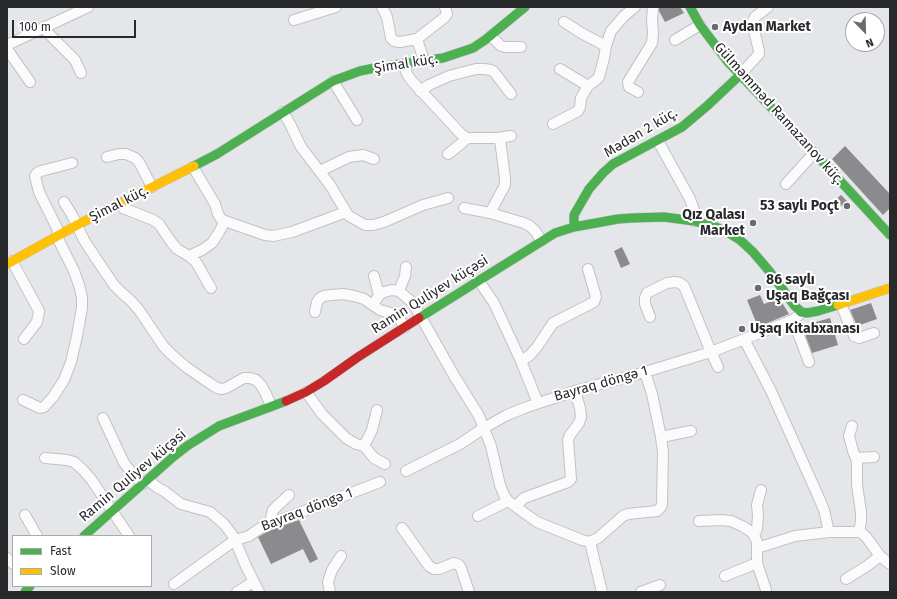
<!DOCTYPE html>
<meta charset="utf-8">
<style>
body{margin:0}
#map{position:relative;width:897px;height:599px;overflow:hidden;background:#e4e6e9;font-family:"Fira Sans",sans-serif}
canvas{display:block}
.frame{position:absolute;inset:0;border:8px solid #28292b;pointer-events:none}
.legend{position:absolute;left:12px;top:535px;width:140px;height:52px;box-sizing:border-box;background:#fff;border:1px solid #a9a9aa;margin:0;padding:5px 7px;list-style:none;font-size:12px;color:#28292b}
.legend li{display:flex;align-items:center;gap:8px;height:20px}
.legend b{width:20px;border:1px solid #a9a9aa}
.north{position:absolute;left:845px;top:12px;width:40px;height:40px;box-sizing:border-box;background:#fff;border:1px solid #a9a9aa;border-radius:50%;rotate:157deg;font-size:11px;font-weight:700;line-height:16px;text-align:center;color:#28292b}
.north::after{content:'';display:block;margin:auto;width:14px;height:18px;background:#6a6b6e;clip-path:polygon(50% 0,100% 100%,50% 72%,0 100%)}
.scale{position:absolute;left:12px;top:20px;width:124px;height:18px;box-sizing:border-box;border:2px solid #28292b;border-top:0;padding-left:5px;font-size:12px;line-height:14px;white-space:nowrap;color:#28292b;-webkit-text-stroke:3px #fff;paint-order:stroke}
</style>
<div id="map">
<canvas width="897" height="599"></canvas>
<div class="frame"></div>
<ul class="legend">
<li><b style="height:5px;background:#4caf50"></b>Fast</li>
<li><b style="height:5px;background:#ffc107"></b>Slow</li>
</ul>
<div class="north">N</div>
<div class="scale">100 m</div>
</div>
<script>
const c = document.querySelector('canvas').getContext('2d');
c.lineJoin = 'round';
function paint(path, color) {
  c.fillStyle = color;
  c.fill(path, 'evenodd');
}
function toPath(rows) {
  const path = new Path2D();
  for (const r of rows) {
    path.moveTo(r[0], r[1]);
    for (let i = 2; i < r.length; i += 2) path.lineTo(r[i], r[i + 1]);
  }
  return path;
}
function stroke(path, color, width, dash) {
  c.strokeStyle = color;
  c.lineWidth = width;
  c.lineCap = dash ? 'butt' : 'round';
  c.setLineDash(dash || []);
  c.stroke(path);
}
function drawText(font, color, halo, rows, align = 'center') {
  c.font = font + ' "Fira Sans",sans-serif';
  c.lineWidth = 4;
  c.setLineDash([]);
  c.textBaseline = 'middle';
  c.strokeStyle = halo;
  c.fillStyle = color;
  for (const [text, x, y, turn = 0] of rows) {
    c.save();
    c.translate(x, y);
    c.rotate((+turn || 0) * Math.PI / 180);
    c.textAlign = isNaN(turn) ? turn : align;
    if (halo) c.strokeText(text, 0, 0);
    c.fillText(text, 0, 0);
    c.restore();
  }
}
paint(toPath([
 [659,7,680,7,684,13,665,22,659,11],
 [845,146,890,194,890,208,883,215,832,159],
 [841,195,852,206,846,211,836,199],
 [622,247,630,264,621,268,614,251],
 [760,295,764,304,779,298,786,309,789,314,758,327,747,300],
 [871,303,877,319,857,326,850,310],
 [830,318,838,345,812,353,802,326],
 [299,520,318,559,310,563,303,549,271,564,258,537,265,533,278,527]
]), '#8b8b8d');
const street = toPath([
 [382,7,387,17,391,38,394,41,400,42,417,39,445,17,447,14,445,7],
 [294,20,336,7],
 [564,22,583,34,606,46],
 [44,27,48,33,75,60,81,73],
 [491,36,501,46,505,47,521,47],
 [417,39,424,61],
 [675,40,700,25],
 [7,45,88,7],
 [7,49,30,82],
 [404,64,407,74,411,80,461,134,467,138,497,138,500,141,501,147,505,178,505,185,490,213],
 [560,69,588,86],
 [740,75,759,54,759,51,753,26,753,21,755,17,768,7],
 [333,81,357,120],
 [420,91,429,85,449,76,476,69,484,69,491,70,494,72,511,94],
 [638,92,629,87,628,82,652,43,653,34,652,19,653,7],
 [283,112,290,124,301,147,330,185,346,212,349,216,358,221,365,225,373,225,384,222,423,205,448,198],
 [553,124,578,111,580,107,581,98,585,91,588,86,596,80,599,77,604,58,606,46,611,31,624,16,635,7],
 [497,138,511,136],
 [658,141,690,199,694,210,694,221],
 [448,154,462,143,467,138],
 [107,157,119,154,126,154,135,158,139,162,152,187],
 [193,167,215,204,218,214,221,219,225,221,265,235,273,236,292,232,346,212],
 [320,171,349,157,363,155,374,159],
 [786,184,814,153],
 [64,202,72,215,84,240,95,257,114,285,122,293,131,301,139,310,164,347,172,355,186,367,202,378,217,388,222,389,226,388,244,378,250,378,256,380,261,385,266,394,271,406],
 [121,203,124,209,128,210,153,220,159,224,172,243,177,249,189,256,196,262,211,288],
 [464,208,490,213,524,223,530,226,536,232,541,241],
 [189,256,202,250,212,243,218,234,225,221],
 [12,261,39,311,37,322,24,339],
 [374,276,379,295],
 [479,281,494,303,521,361,538,403],
 [399,291,405,276,406,267],
 [841,304,854,336,859,338,874,333],
 [373,305,379,295,384,292,392,290,399,291,413,303,453,374,479,416,491,446,500,485,504,495,508,501,537,522,582,540,590,542,602,592],
 [315,312,317,302,320,298,324,296,331,295,343,294,354,296,364,299,380,310,394,314,397,316,405,327],
 [650,317,645,304,645,298,647,293,667,283,675,282,680,283,684,286,711,352,718,367],
 [793,320,809,362],
 [744,339,771,391,819,498,824,510,829,532],
 [521,361,530,355,537,347,553,323,594,302,596,297,588,269],
 [306,392,322,414,346,438,356,444,364,446,374,458,385,464],
 [23,400,40,408,44,407,53,397,64,380,71,362,77,336,82,308,82,297,79,285,74,271,59,241,57,228,39,192,35,176,37,173,41,171,72,163],
 [103,418,124,463,132,473,143,484],
 [852,426,849,436,853,451,857,461,857,485,861,512,861,521,859,532],
 [661,437,691,431],
 [364,446,372,430,377,410],
 [45,458,67,460,74,462,83,470,91,479,129,536],
 [856,458,874,457],
 [406,471,460,444,484,428,507,415,527,407,575,391,645,372,711,352,793,320,799,315,801,312],
 [148,480,158,488,164,491,181,504,210,512,224,524,231,533,235,540,245,564,259,592],
 [516,506,524,498,568,482,571,479,568,440,570,435,579,423,581,417,580,408,575,391],
 [25,515,37,536],
 [478,516,508,501],
 [699,521,721,520,731,521,742,526,750,531,754,535,757,542,757,563,766,590,766,592],
 [270,522,273,510,289,495],
 [402,528,429,566,434,569,439,569,454,563,459,565,461,568,469,592],
 [754,535,757,529,758,515,757,505,761,490],
 [590,542,598,538,623,516,628,514,657,511,661,507,662,504,663,452,661,437,652,394,645,372],
 [757,548,795,536,829,532,859,532,863,534,867,538,880,556,890,564],
 [7,558,13,564],
 [725,576,757,563],
 [846,579,867,566,880,556],
 [174,584,235,540,249,536,256,531,270,522,286,518,380,482],
 [237,592,253,582],
 [330,592,328,582,332,570,341,556],
 [641,592,660,585]
]);
const fast = toPath([
 [690,7,700,25,728,62,821,160,890,235],
 [194,166,217,154,333,81,360,71,380,67,443,58,473,48,485,40,525,7],
 [574,227,574,215,589,189,603,173,613,164,682,127,707,106,740,75],
 [419,318,555,233,574,227,618,219,632,218,664,217,694,221,716,227,727,232,740,240,753,252,770,272,794,305,801,312,807,313,818,311,838,305],
 [84,536,173,457,187,446,219,426,286,401],
 [25,592,30,586]
]);
const slow = toPath([
 [7,264,77,225,194,166],
 [838,305,890,288]
]);
const jam = toPath([
 [286,401,306,392,324,381,358,357,419,318]
]);
stroke(street, '#c1c2c5', 12);
stroke(fast, '#c1c2c5', 10);
stroke(slow, '#c1c2c5', 10);
stroke(jam, '#c1c2c5', 10);
stroke(street, '#fbfbfc', 10);
stroke(fast, '#4caf50', 9);
stroke(slow, '#ffc107', 9);
stroke(jam, '#c62828', 9);
for (const [x, y, r, color] of [
 [715,27,4,"#6a6b6e"],
 [847,206,4,"#6a6b6e"],
 [753,223,4,"#6a6b6e"],
 [758,288,4,"#6a6b6e"],
 [742,329,4,"#6a6b6e"]
]) {
  const dot = new Path2D();
  dot.arc(x, y, r, 0, 2 * Math.PI);
  c.fillStyle = color;
  c.fill(dot);
  stroke(dot, '#fff', 1.5);
}
drawText('bold 14px', '#28292b', '#fff', [
 ["Aydan Market",723,27],
 ["53 saylı Poçt",839,206,"right"],
 ["Qız Qalası",745,215,"right"],
 ["Market",745,231,"right"],
 ["86 saylı",766,280],
 ["Uşaq Bağçası",766,296],
 ["Uşaq Kitabxanası",750,329]
], 'left');
drawText('14px', '#28292b', '#fff', [
 ["Şimal küç.",406,64,-9],
 ["Gülməmməd Ramazanov küç.",779,114,48],
 ["Mədən 2 küç.",641,133,-31],
 ["Şimal küç.",119,204,-27],
 ["Ramin Quliyev küçəsi",430,295,-32],
 ["Bayraq döngə 1",601,384,-16],
 ["Ramin Quliyev küçəsi",133,476,-40],
 ["Bayraq döngə 1",307,510,-21]
]);
</script>
